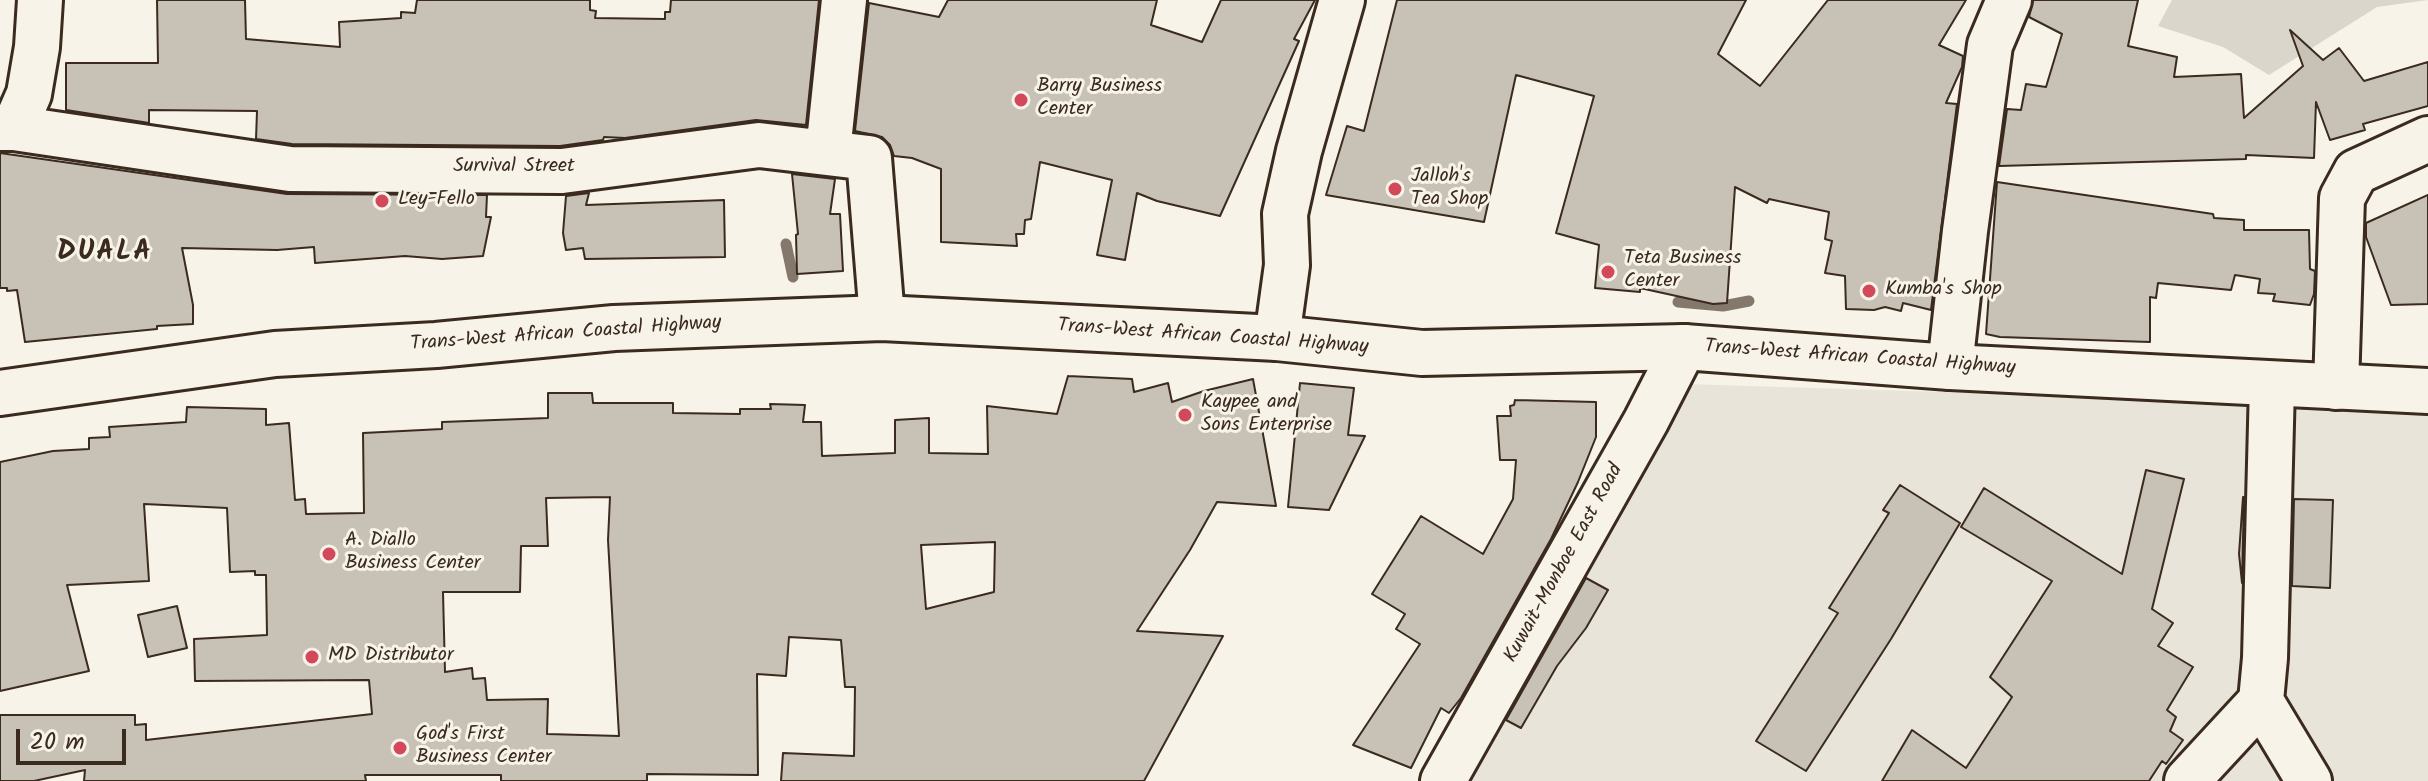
<!DOCTYPE html>
<style>
body{margin:0}
#map{position:relative;width:2428px;height:781px;overflow:hidden;background:#f7f3e8;font-family:Kalam,sans-serif}
canvas{display:block}
.scale{position:absolute;left:16px;top:729px;width:110px;height:36px;box-sizing:border-box;border:4px solid #3b2a1e;border-top:0;padding-left:10px;font-size:24px;line-height:28px;white-space:nowrap;color:#3b2a1e;-webkit-text-stroke:6px #f7f3e8;paint-order:stroke}
</style>
<div id="map">
<canvas width="2428" height="781"></canvas>
<div class="scale">20 m</div>
</div>
<script>
const c = document.querySelector('canvas').getContext('2d');
c.lineJoin = 'round';
function paint(path, color) {
  c.fillStyle = color;
  c.fill(path, 'evenodd');
}
function toPath(rows) {
  const path = new Path2D();
  for (const r of rows) {
    path.moveTo(r[0], r[1]);
    for (let i = 2; i < r.length; i += 2) path.lineTo(r[i], r[i + 1]);
  }
  return path;
}
function stroke(path, color, width, dash) {
  c.strokeStyle = color;
  c.lineWidth = width;
  c.lineCap = dash ? 'butt' : 'round';
  c.setLineDash(dash || []);
  c.stroke(path);
}
function drawText(font, color, halo, rows, align = 'center') {
  c.font = font + ' Kalam,sans-serif';
  c.lineWidth = 6;
  c.setLineDash([]);
  c.textBaseline = 'middle';
  c.strokeStyle = halo;
  c.fillStyle = color;
  for (const [text, x, y, turn = 0] of rows) {
    c.save();
    c.translate(x, y);
    c.rotate((+turn || 0) * Math.PI / 180);
    c.textAlign = isNaN(turn) ? turn : align;
    if (halo) c.strokeText(text, 0, 0);
    c.fillText(text, 0, 0);
    c.restore();
  }
}
paint(toPath([
 [1685,384,2428,407,2428,781,1463,781]
]), '#e9e4d9');
paint(toPath([
 [2172,0,2428,0,2377,7,2269,75,2223,47,2158,26]
]), '#dbd6cb');
stroke(toPath([
 [786,244,793,277],
 [1678,302,1723,306,1749,301]
]), '#84786c', 11);
const building = toPath([
 [157,0,245,0,246,39,340,47,339,22,401,18,401,12,415,13,417,0,590,0,590,10,596,11,595,18,665,19,665,12,670,12,671,0,819,0,806,125,756,120,625,138,604,137,603,140,560,146,292,144,256,139,257,111,149,110,149,123,66,110,66,63,158,63,157,0],
 [948,0,1157,0,1151,25,1202,42,1221,0,1315,0,1294,39,1299,41,1220,216,1157,201,1137,193,1125,260,1097,255,1112,180,1040,162,1031,219,1025,220,1024,234,1016,234,1017,246,941,242,941,169,912,158,894,156,890,145,882,137,855,131,869,3,939,17,948,0],
 [1397,0,1746,0,1718,54,1760,86,1828,0,1966,0,1939,45,1963,56,1962,67,1946,103,1957,104,1931,310,1903,303,1901,311,1885,307,1874,310,1846,309,1845,276,1825,273,1832,241,1825,239,1829,212,1769,199,1767,203,1735,187,1727,303,1713,304,1640,288,1640,292,1595,288,1599,245,1556,233,1594,96,1516,75,1484,222,1326,195,1347,126,1364,131,1397,0],
 [2033,0,2138,0,2128,46,2177,57,2174,77,2241,74,2244,118,2303,66,2290,30,2323,60,2339,48,2364,81,2428,62,2428,106,2363,124,2365,130,2330,140,2316,102,2314,158,2246,155,2246,159,1999,166,2007,109,2021,110,2026,84,2046,87,2062,34,2029,17,2033,0],
 [0,153,287,194,487,195,486,217,491,217,483,256,442,259,405,256,315,263,314,247,277,250,182,248,193,305,193,324,157,326,157,329,25,342,17,290,7,291,7,288,0,288,0,153],
 [792,174,835,179,830,214,840,214,843,271,797,274,796,235,798,234,792,174],
 [1997,182,2213,214,2214,218,2244,220,2244,230,2309,230,2310,269,2315,271,2314,294,2310,305,2273,301,2275,294,2258,293,2260,279,2235,275,2231,290,2158,283,2156,298,2150,297,2150,342,2000,337,1986,334,1997,182],
 [589,193,586,205,724,200,725,257,585,259,583,248,566,250,563,233,566,196,589,193],
 [2428,195,2428,304,2391,305,2366,237,2366,223,2428,195],
 [1068,376,1132,379,1134,392,1168,383,1172,402,1204,391,1253,379,1276,506,1217,502,1190,550,1137,631,1223,636,1144,781,781,781,783,753,854,756,855,687,845,687,841,640,789,637,786,676,757,674,758,775,647,774,647,781,501,781,501,775,365,775,366,781,84,781,85,770,34,781,0,781,0,715,135,715,135,725,146,724,146,740,372,714,369,680,195,681,194,639,267,635,266,575,255,575,255,571,230,572,227,508,144,504,149,581,67,585,89,671,0,691,0,462,53,451,89,449,89,438,110,437,109,427,186,422,187,407,266,409,266,425,289,423,295,500,305,499,306,514,364,513,363,433,442,429,442,422,548,418,548,393,592,393,593,403,673,403,673,413,740,414,740,409,771,409,770,404,805,405,803,422,821,422,822,456,895,453,895,420,929,418,929,453,988,454,987,406,1057,414,1068,376],
 [610,497,608,540,619,736,547,734,548,699,487,700,485,678,473,679,472,668,445,672,443,592,520,592,521,546,548,546,546,498,610,497],
 [995,542,994,592,926,609,921,545,995,542],
 [1300,383,1354,388,1348,435,1365,436,1329,510,1288,507,1300,383],
 [1515,400,1596,402,1596,437,1578,482,1551,539,1461,698,1449,713,1441,708,1411,768,1353,745,1420,644,1396,629,1405,614,1372,594,1421,516,1483,554,1513,499,1516,460,1500,460,1497,416,1511,416,1510,406,1514,405,1515,400],
 [2146,470,2184,479,2152,609,2173,623,2158,646,2193,667,2167,710,2176,717,2170,731,2183,740,2166,764,2162,761,2149,781,1882,781,1912,730,1966,768,2012,697,1990,677,2052,581,1961,527,1984,488,2122,574,2146,470],
 [1900,485,1960,523,1891,639,1806,771,1756,741,1838,613,1829,608,1889,513,1883,510,1900,485],
 [2243,497,2244,497,2242,583,2239,554,2243,497],
 [2294,499,2333,500,2330,588,2292,586,2294,499],
 [1586,578,1608,590,1586,628,1557,666,1521,728,1506,720,1586,578],
 [177,606,187,648,148,657,138,615,177,606]
]);
paint(building, '#c8c1b6');
stroke(building, '#3b2a1e', 2);
const minor = toPath([
 [0,128,14,128,290,169,562,171,759,145,869,158,882,318],
 [14,128,29,94,37,47,40,0],
 [828,152,844,0],
 [1277,338,1287,265,1285,214,1299,151,1342,0],
 [1950,367,1965,231,1990,45,2009,0],
 [2272,385,2265,658,2261,701,2309,781],
 [2336,387,2342,198,2356,172,2428,139],
 [1443,781,1646,421,1684,347],
 [2187,781,2261,701]
]);
const highway = toPath([
 [0,393,275,354,436,345,614,328,882,318,1277,338,1422,353,1684,347,1950,367,2428,391]
]);
stroke(minor, '#3b2a1e', 50);
stroke(highway, '#3b2a1e', 50);
stroke(minor, '#f7f3e8', 44);
stroke(highway, '#f7f3e8', 44);
for (const [x, y, r, color] of [
 [1021,100,8,"#d1495b"],
 [1395,189,8,"#d1495b"],
 [382,201,8,"#d1495b"],
 [1608,272,8,"#d1495b"],
 [1869,291,8,"#d1495b"],
 [1185,415,8,"#d1495b"],
 [329,554,8,"#d1495b"],
 [312,657,8,"#d1495b"],
 [400,748,8,"#d1495b"]
]) {
  const dot = new Path2D();
  dot.arc(x, y, r, 0, 2 * Math.PI);
  c.fillStyle = color;
  c.fill(dot);
  stroke(dot, '#f7f3e8', 3);
}
drawText('20px', '#3b2a1e', '#f7f3e8', [
 ["Barry Business",1037,88],
 ["Center",1037,111],
 ["Jalloh's",1411,178],
 ["Tea Shop",1411,201],
 ["Ley-Fello",398,201],
 ["Teta Business",1624,260],
 ["Center",1624,283],
 ["Kumba's Shop",1885,291],
 ["Kaypee and",1201,404],
 ["Sons Enterprise",1201,427],
 ["A. Diallo",345,542],
 ["Business Center",345,565],
 ["MD Distributor",328,657],
 ["God's First",416,736],
 ["Business Center",416,759]
], 'left');
drawText('20px', '#3b2a1e', '#f7f3e8', [
 ["Survival Street",514,168],
 ["Trans-West African Coastal Highway",566,335,-4],
 ["Trans-West African Coastal Highway",1213,338,4],
 ["Trans-West African Coastal Highway",1860,359,4],
 ["Kuwait-Monboe East Road",1565,564,-61]
]);
c.letterSpacing = '2px';
drawText('bold 28px', '#3b2a1e', '#f7f3e8', [
 ["DUALA",105,254]
]);
c.letterSpacing = '0px';
</script>
